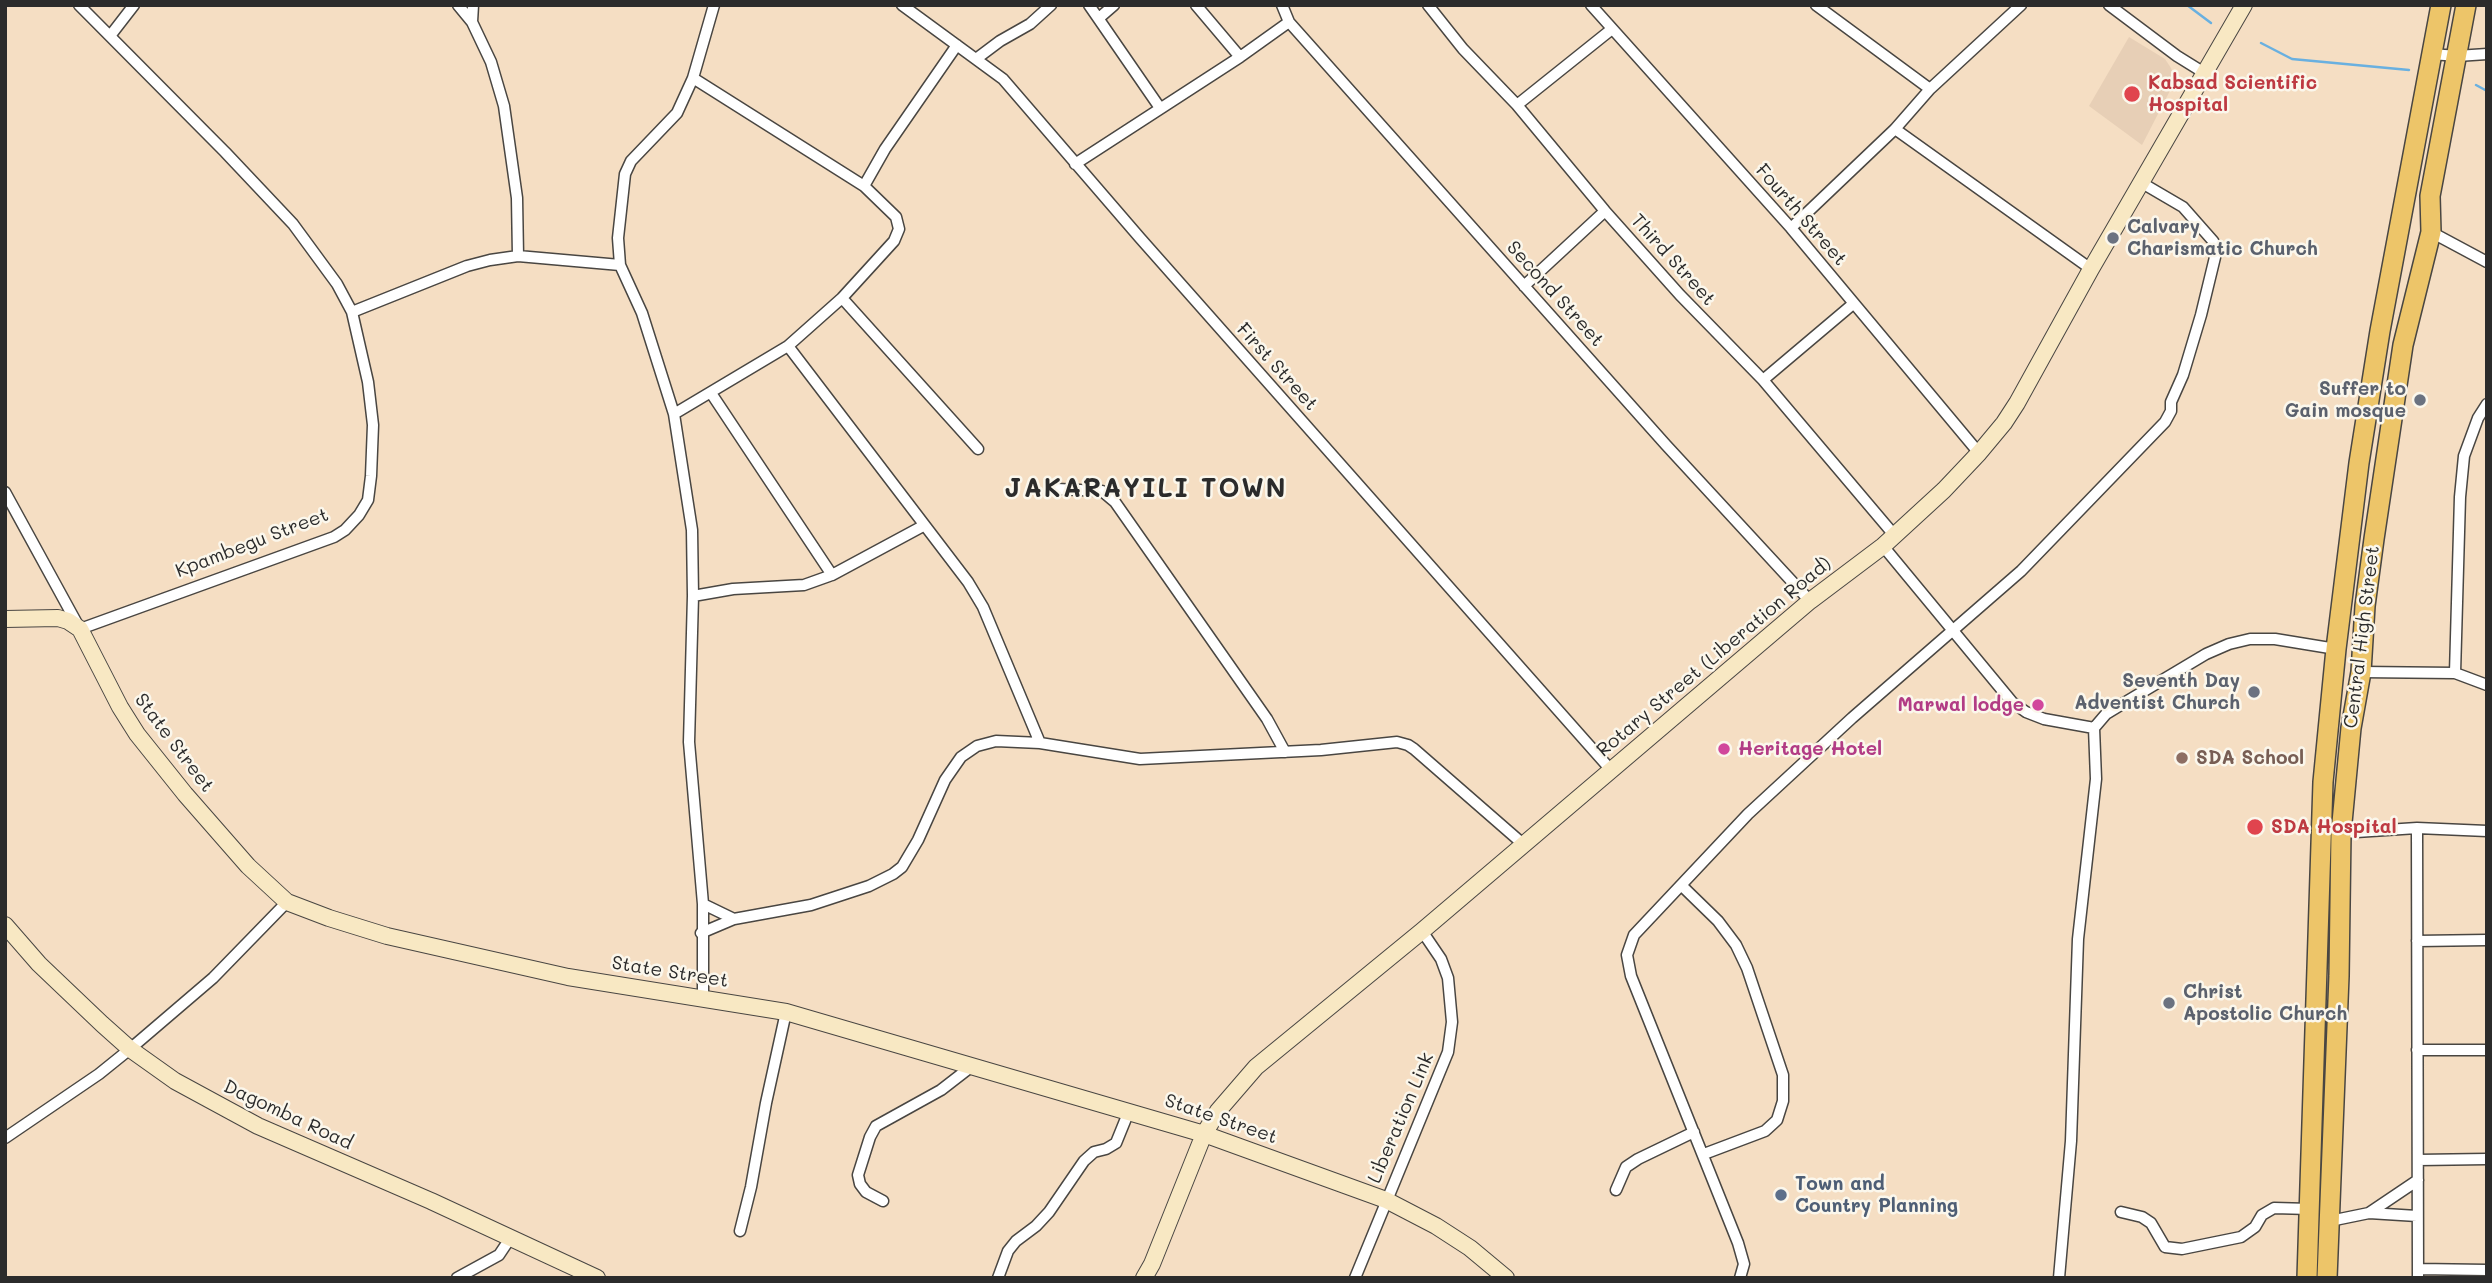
<!DOCTYPE html>
<style>
body{margin:0}
#map{position:relative;width:2492px;height:1283px;overflow:hidden;background:#f5dec3;font-family:Mali,sans-serif}
canvas{display:block}
.frame{position:absolute;inset:0;border:7px solid #2b2b2b;pointer-events:none}
</style>
<div id="map">
<canvas width="2492" height="1283"></canvas>
<div class="frame"></div>
</div>
<script>
const c = document.querySelector('canvas').getContext('2d');
c.lineJoin = 'round';
function paint(path, color) {
  c.fillStyle = color;
  c.fill(path, 'evenodd');
}
function toPath(rows) {
  const path = new Path2D();
  for (const r of rows) {
    path.moveTo(r[0], r[1]);
    for (let i = 2; i < r.length; i += 2) path.lineTo(r[i], r[i + 1]);
  }
  return path;
}
function stroke(path, color, width, dash) {
  c.strokeStyle = color;
  c.lineWidth = width;
  c.lineCap = dash ? 'butt' : 'round';
  c.setLineDash(dash || []);
  c.stroke(path);
}
function drawText(font, color, halo, rows, align = 'center') {
  c.font = font + ' Mali,sans-serif';
  c.lineWidth = 5;
  c.setLineDash([]);
  c.textBaseline = 'middle';
  c.strokeStyle = halo;
  c.fillStyle = color;
  for (const [text, x, y, turn = 0] of rows) {
    c.save();
    c.translate(x, y);
    c.rotate((+turn || 0) * Math.PI / 180);
    c.textAlign = isNaN(turn) ? turn : align;
    if (halo) c.strokeText(text, 0, 0);
    c.fillText(text, 0, 0);
    c.restore();
  }
}
paint(toPath([
 [2129,37,2165,59,2171,68,2175,81,2142,145,2089,106]
]), '#e7cfb6');
stroke(toPath([
 [2187,5,2211,23],
 [2261,43,2292,59,2409,70],
 [2476,85,2487,91]
]), '#69b0e0', 2.5);
const street = toPath([
 [458,5,472,22],
 [473,5,472,22,491,62,504,106,517,198,518,256],
 [902,5,1003,79,1140,238,1611,770],
 [1089,5,1160,108],
 [1196,5,1240,57],
 [1282,5,1289,22,1666,445,1810,601],
 [1428,5,1463,49,1517,105,1605,211,1680,295,1763,380,1895,536],
 [1591,5,1791,228,1979,453],
 [1816,5,1930,89],
 [2109,5,2177,56,2206,74],
 [1099,18,1114,5],
 [110,36,134,5],
 [2432,54,2457,56,2487,54],
 [976,59,1000,41,1030,24,1051,5],
 [1517,105,1612,29],
 [1895,129,2091,269],
 [1075,164,1240,57,1289,22],
 [864,186,885,149,957,45],
 [1791,228,1895,129,1930,89,2021,5],
 [2431,232,2487,262],
 [1524,286,1605,211],
 [842,298,978,449],
 [352,312,467,266,490,260,518,256,620,265],
 [788,346,968,582,983,607,1040,743],
 [1763,380,1853,304],
 [711,393,832,575],
 [674,414,788,346,842,298,894,241,899,229,896,217,864,186,693,78],
 [1057,489,1102,491,1115,502,1267,719,1285,752],
 [5,492,80,629,334,537,345,530,359,515,368,500,371,476,373,425,368,382,352,312,337,284,293,224,225,152,79,5],
 [1883,546,2012,702,2026,712,2044,719,2094,728,2096,779,2078,939,2071,1141,2059,1278],
 [693,596,733,589,804,585,832,575,923,526],
 [2361,672,2455,673,2487,685],
 [2455,673,2460,497,2464,456,2478,418,2487,404],
 [2094,728,2106,714,2129,700,2206,654,2229,644,2250,639,2275,639,2336,649],
 [2417,828,2418,1278],
 [2341,833,2417,828,2487,831],
 [1681,885,1718,921,1736,945,1747,968,1783,1075,1783,1101,1777,1120,1765,1131,1704,1154],
 [703,904,734,919],
 [701,933,734,919,811,905,869,886,893,874,902,867,918,840,945,780,961,757,977,746,996,741,1040,743,1140,759,1321,750,1397,742,1408,745,1414,749,1523,844],
 [2417,941,2487,940],
 [703,999,703,904,689,742,693,596,692,530,674,414,642,313,620,265,618,238,625,174,631,161,677,113,693,78,714,5],
 [2417,1050,2487,1050],
 [5,1138,99,1074,130,1049,213,978,287,902],
 [2418,1160,2487,1159],
 [1616,1190,1626,1167,1638,1159,1694,1132],
 [883,1201,866,1192,860,1184,858,1175,870,1137,876,1126,941,1090,972,1066],
 [2121,1212,2142,1217,2151,1223,2165,1247,2182,1249,2241,1237,2255,1227,2262,1215,2274,1208,2310,1209],
 [2369,1213,2418,1180],
 [2330,1221,2369,1213,2417,1216],
 [740,1231,751,1187,766,1103,786,1012],
 [2418,1269,2487,1270],
 [457,1278,499,1255,511,1237],
 [998,1278,1008,1251,1016,1241,1036,1226,1049,1212,1084,1161,1094,1152,1106,1149,1116,1143,1129,1111],
 [1355,1278,1448,1052,1452,1022,1448,978,1441,959,1422,931],
 [1740,1278,1744,1264,1738,1243,1631,976,1627,955,1634,935,1748,814,1852,718,2021,571,2165,422,2171,411,2171,402,2183,375,2201,315,2217,249,2213,241,2183,207,2142,183]
]);
const secondary = toPath([
 [5,619,58,618,68,621,80,629,120,707,137,734,185,794,248,866,287,902,329,918,387,936,568,977,786,1012,1204,1134,1386,1200,1436,1226,1470,1248,1506,1278],
 [5,925,39,964,102,1024,130,1049,175,1081,258,1126,431,1201,597,1278],
 [1144,1278,1152,1264,1204,1134,1218,1111,1256,1067,1422,931,1810,601,1883,546,1944,490,1979,453,2004,423,2017,403,2091,269,2244,5]
]);
const highway = toPath([
 [2307,1278,2323,782,2336,649,2359,463,2380,331,2441,5],
 [2327,1278,2339,976,2341,833,2351,728,2361,672,2365,606,2374,539,2403,345,2431,232,2430,196,2466,5]
]);
stroke(street, '#494642', 13);
stroke(secondary, '#494642', 18);
stroke(highway, '#494642', 22);
stroke(street, '#fff', 10);
stroke(secondary, '#f8e8c3', 16);
stroke(highway, '#edc569', 19);
for (const [x, y, r, color] of [
 [2132,94,9,"#e0444e"],
 [2113,238,7,"#6b7280"],
 [2420,400,7,"#6b7280"],
 [2254,692,7,"#6b7280"],
 [2038,705,7,"#d1479c"],
 [1724,749,7,"#d1479c"],
 [2182,758,7,"#8d6e63"],
 [2255,827,9,"#e0444e"],
 [2169,1003,7,"#6b7280"],
 [1781,1195,7,"#5c6f8a"]
]) {
  const dot = new Path2D();
  dot.arc(x, y, r, 0, 2 * Math.PI);
  c.fillStyle = color;
  c.fill(dot);
  stroke(dot, '#fbf7ec', 2.5);
}
drawText('bold 19px', '#be3a42', '#fbf7ec', [
 ["Kabsad Scientific",2148,83],
 ["Hospital",2148,105],
 ["SDA Hospital",2271,827]
], 'left');
drawText('19px', '#2b2b2b', '#fbf7ec', [
 ["Fourth Street",1801,215,49],
 ["Third Street",1673,260,48],
 ["Second Street",1555,294,48],
 ["First Street",1277,367,48],
 ["Kpambegu Street",252,543,-21],
 ["Central High Street",2362,637,-83],
 ["Rotary Street (Liberation Road)",1714,657,-40],
 ["State Street",174,743,53],
 ["State Street",670,972,9],
 ["Dagomba Road",288,1115,25],
 ["Liberation Link",1401,1118,-67],
 ["State Street",1221,1119,19]
]);
drawText('bold 19px', '#5b616d', '#fbf7ec', [
 ["Calvary",2127,227],
 ["Charismatic Church",2127,249],
 ["Suffer to",2406,389,"right"],
 ["Gain mosque",2406,411,"right"],
 ["Seventh Day",2240,681,"right"],
 ["Adventist Church",2240,703,"right"],
 ["Christ",2183,992],
 ["Apostolic Church",2183,1014]
], 'left');
drawText('bold 19px', '#b23c85', '#fbf7ec', [
 ["Marwal lodge",2024,705],
 ["Heritage Hotel",1738,749,"left"]
], 'right');
drawText('bold 19px', '#785e54', '#fbf7ec', [
 ["SDA School",2196,758]
], 'left');
drawText('bold 19px', '#4e5e75', '#fbf7ec', [
 ["Town and",1795,1184],
 ["Country Planning",1795,1206]
], 'left');
c.letterSpacing = '2px';
drawText('bold 26px', '#2b2b2b', '#fbf7ec', [
 ["JAKARAYILI TOWN",1146,489]
]);
c.letterSpacing = '0px';
</script>
